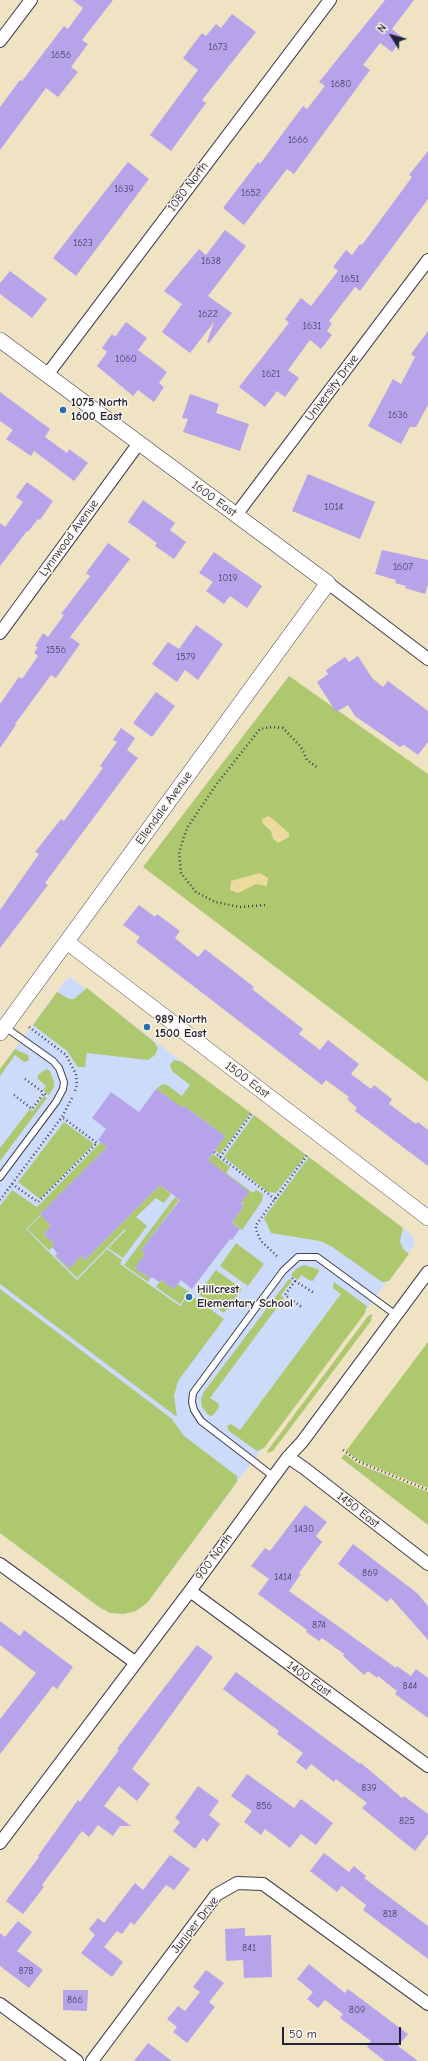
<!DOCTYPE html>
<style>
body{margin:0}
#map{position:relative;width:428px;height:2061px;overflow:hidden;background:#efe3c4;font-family:"Comic Neue",sans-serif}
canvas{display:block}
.north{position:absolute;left:372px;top:16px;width:40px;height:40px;-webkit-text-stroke:3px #fbf7ec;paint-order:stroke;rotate:307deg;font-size:11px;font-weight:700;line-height:16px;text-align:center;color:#22223b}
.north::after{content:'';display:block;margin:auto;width:14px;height:18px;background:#22223b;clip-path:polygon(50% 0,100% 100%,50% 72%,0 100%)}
.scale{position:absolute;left:282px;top:2027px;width:119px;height:18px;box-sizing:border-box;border:2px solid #22223b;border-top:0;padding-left:5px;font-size:12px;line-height:14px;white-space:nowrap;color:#22223b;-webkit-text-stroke:3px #fbf7ec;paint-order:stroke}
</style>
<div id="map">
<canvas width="428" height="2061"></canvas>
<div class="north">N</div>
<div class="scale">50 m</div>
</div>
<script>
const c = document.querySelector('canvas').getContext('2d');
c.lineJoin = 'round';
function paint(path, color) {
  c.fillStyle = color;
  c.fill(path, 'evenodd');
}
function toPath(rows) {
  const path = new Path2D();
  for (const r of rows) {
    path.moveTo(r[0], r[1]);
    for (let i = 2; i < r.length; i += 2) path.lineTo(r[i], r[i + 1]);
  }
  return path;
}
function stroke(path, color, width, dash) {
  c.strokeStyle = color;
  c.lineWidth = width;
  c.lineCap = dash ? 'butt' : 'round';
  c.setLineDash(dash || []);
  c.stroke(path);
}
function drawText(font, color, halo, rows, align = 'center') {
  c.font = font + ' "Comic Neue",sans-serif';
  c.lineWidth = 3;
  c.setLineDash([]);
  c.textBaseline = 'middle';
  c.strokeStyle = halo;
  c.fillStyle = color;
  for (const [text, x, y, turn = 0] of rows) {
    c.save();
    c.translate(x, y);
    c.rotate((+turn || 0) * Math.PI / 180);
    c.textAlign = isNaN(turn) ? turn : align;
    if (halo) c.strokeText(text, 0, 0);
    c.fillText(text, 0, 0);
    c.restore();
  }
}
paint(toPath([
 [70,977,412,1235,415,1244,147,1603,136,1611,124,1614,110,1613,99,1607,0,1533,0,1069,65,981]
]), '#ccdbfa');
paint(toPath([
 [289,676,428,774,428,1082,143,867],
 [87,988,154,1042,158,1048,155,1055,148,1060,87,1053,85,1067,78,1067,67,1051,33,1025,57,992,69,999,74,999],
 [15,1049,28,1055,29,1060,24,1062,15,1055,0,1076,0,1069],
 [174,1060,182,1062,251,1113,220,1154,215,1150,225,1136,184,1106,178,1114,172,1100,156,1089,163,1084,167,1085,182,1096,190,1085,172,1071,170,1065],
 [46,1069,50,1071,54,1082,54,1087,49,1095,43,1090,46,1086,38,1079,38,1075],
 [44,1096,47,1098,0,1161,0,1148,30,1109,33,1111],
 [254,1115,306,1155,276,1193,268,1192,224,1157],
 [64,1122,94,1144,40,1199,18,1182],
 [101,1142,107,1147,26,1229,77,1280,107,1249,122,1260,120,1264,180,1306,189,1294,224,1319,178,1381,174,1396,177,1417,0,1284,0,1206,12,1190,37,1207],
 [213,1154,230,1167,226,1173,253,1193,256,1190,263,1194,262,1201,242,1230,232,1223,244,1205,208,1160],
 [309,1157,403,1228,400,1241,403,1249,409,1254,389,1281,382,1282,331,1246,320,1241,271,1233,264,1218],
 [160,1185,171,1194,164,1203,156,1198,136,1217,147,1226,123,1258,108,1248,126,1230,125,1229,77,1278,55,1256,57,1253,57,1256,69,1268,81,1256,85,1260],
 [175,1197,179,1200,141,1250,145,1254,135,1268,150,1279,148,1282,124,1265],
 [41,1215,51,1226,44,1234,55,1245,49,1250,27,1229],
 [236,1243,264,1264,248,1286,220,1266],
 [304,1265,318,1269,319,1271,313,1281,309,1280,301,1275,298,1280,291,1275,296,1269],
 [216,1270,242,1289,224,1313,198,1294],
 [289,1279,292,1281,281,1295,284,1298,210,1398,218,1403,219,1408,212,1416,208,1415,202,1407,201,1400,203,1393],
 [161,1280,174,1289,178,1284,189,1292,180,1304,156,1287],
 [334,1282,367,1306,365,1313,264,1448,257,1451,229,1431,227,1426,231,1424,240,1430,341,1294,333,1288],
 [0,1289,172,1419,184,1436,237,1476,237,1482,147,1603,136,1611,124,1614,110,1613,99,1607,0,1533],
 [372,1314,371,1321,273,1451,267,1453,268,1450,368,1316],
 [428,1342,428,1488,360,1461,346,1451],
 [345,1454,358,1464,428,1492,428,1525,341,1458]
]), '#adc86e');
paint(toPath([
 [269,816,289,833,289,837,278,843,273,839,271,831,263,824,262,819],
 [260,873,268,878,267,886,256,884,238,893,230,890,231,881]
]), '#eeda9e');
paint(toPath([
 [73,0,113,0,82,40,88,44,71,67,78,72,58,97,46,88,0,150,0,107,20,80,22,81,64,26,68,29,83,8],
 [385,0,414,0,392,29,403,38,392,52,380,43,363,65,370,70,294,174,287,169,244,225,223,208,258,162,260,164,303,106,307,109,325,86,319,82],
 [232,14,256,32,202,100,206,103,171,151,150,135,198,70,183,58,202,33,206,36,216,24,221,28],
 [428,151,428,199,360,291,355,287,329,321,332,323,327,331,332,335,321,349,310,340,288,370,299,378,285,397,277,391,265,407,239,387,289,323,285,319,301,298,311,306,338,271,333,267,346,250,352,255,360,244,362,245,412,177,409,175],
 [128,162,149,179,76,276,53,258],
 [225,230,246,246,208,296,232,313,209,343,207,342,214,322,190,353,162,332,182,304,164,291,199,249,206,255],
 [10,271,47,299,32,318,0,294,0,283],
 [126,322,147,338,138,350,167,372,159,383,164,387,154,402,138,390,133,396,97,366,107,352,102,348,112,334,115,337],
 [428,331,428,405,416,427,410,427,401,444,368,426,393,379,401,384,415,357,411,354],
 [0,392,50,429,45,437,67,453,69,449,88,463,74,481,34,451,31,456,6,439,13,430,0,421],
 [190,394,219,404,216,413,249,424,240,451,183,432,188,419,182,418],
 [308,474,375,502,360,539,292,511],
 [27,482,53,501,40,520,38,519,28,532,27,531,0,566,0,523,5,527,23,502,16,497],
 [143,500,175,523,170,530,186,542,174,559,155,546,157,543,128,522],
 [108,543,130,559,70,637,80,644,56,678,51,675,15,724,16,725,0,748,0,704,19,677,22,679,38,656,34,653,38,647,35,646,43,633,48,637,64,615,61,614,90,576,86,573],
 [382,550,428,560,428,584,425,594,405,588,406,586,395,583,396,580,375,574],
 [214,552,262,586,247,608,230,596,224,604,206,591,213,582,199,573],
 [196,625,223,644,198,680,185,670,177,682,152,664,168,642,179,649],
 [358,656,372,678,383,687,388,681,428,711,428,742,418,755,404,745,400,747,355,716,348,705,336,712,317,682,328,674,326,670,345,657,349,662],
 [156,692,175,706,152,737,133,723],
 [121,728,135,738,127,750,138,758,45,883,48,885,0,948,0,910,39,854,35,852,61,819,64,821,103,768,100,766,117,742,113,740],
 [139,905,155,917,157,914,180,931,175,938,198,957,205,949,254,987,252,989,303,1029,299,1034,320,1050,328,1040,359,1064,351,1074,371,1089,374,1085,392,1099,389,1104,416,1124,418,1122,428,1130,428,1166,355,1111,357,1108,347,1099,349,1097,326,1080,322,1085,136,942,140,937,123,925],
 [156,1089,183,1108,184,1106,225,1136,208,1160,249,1192,241,1203,244,1205,232,1223,240,1229,232,1240,230,1239,192,1289,181,1280,174,1289,161,1280,159,1282,152,1277,150,1279,135,1268,145,1254,141,1250,180,1200,160,1185,85,1260,81,1256,69,1268,56,1256,58,1254,52,1247,55,1245,44,1234,51,1226,40,1214,107,1147,98,1140,106,1129,92,1118,111,1092,139,1112],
 [305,1505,327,1522,316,1536,322,1542,299,1573,301,1574,289,1591,396,1668,397,1666,411,1676,416,1669,428,1678,428,1718,395,1694,397,1691,378,1676,377,1678,368,1671,364,1675,343,1656,344,1654,322,1638,319,1641,306,1632,307,1630,258,1594,269,1579,251,1566,265,1548,270,1551],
 [353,1544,417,1593,428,1606,428,1640,391,1598,387,1602,338,1564],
 [0,1621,20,1636,24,1630,73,1667,57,1689,53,1686,0,1754,0,1719,36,1673,0,1645],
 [197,1645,213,1657,132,1769,150,1784,137,1801,119,1786,104,1806,131,1826,120,1826,113,1836,98,1825,89,1837,82,1831,42,1885,44,1887,23,1914,6,1901,39,1857,38,1856,65,1818,78,1800,80,1802,119,1750,117,1749],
 [236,1672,360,1764,361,1763,402,1798,404,1796,428,1814,428,1834,415,1851,362,1808,367,1803,336,1779,334,1782,311,1764,306,1770,296,1762,303,1753,277,1734,279,1731,223,1689],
 [247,1774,294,1808,301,1799,333,1823,316,1845,301,1834,290,1848,265,1829,261,1835,244,1822,252,1811,231,1796],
 [198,1786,219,1801,209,1815,220,1824,207,1842,203,1838,195,1849,173,1831,180,1822,175,1818],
 [324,1853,349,1872,354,1866,366,1876,364,1878,428,1926,428,1959,363,1910,366,1905,342,1886,337,1892,310,1871],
 [170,1855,190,1869,174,1890,166,1885,134,1925,131,1922,122,1934,117,1931,104,1947,123,1962,112,1977,81,1953,95,1935,89,1929,98,1918,104,1923,135,1883,143,1890],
 [18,1921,32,1932,17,1951,43,1970,29,1988,0,1966,0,1933,5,1937],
 [245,1928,245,1936,271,1935,272,1977,244,1978,243,1960,226,1961,225,1929],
 [309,1964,345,1993,348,1989,408,2034,398,2046,418,2061,385,2061,367,2047,371,2041,340,2018,343,2014,325,2000,318,2008,307,1999,313,1992,297,1979],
 [206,1970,224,1983,209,2002,215,2007,187,2043,173,2032,177,2027,167,2019,178,2006,185,2011,200,1992,193,1987],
 [63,1990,88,1990,87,2011,63,2010],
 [148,2043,172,2061,134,2061]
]), '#b7a3ea');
const service = toPath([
 [0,1177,56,1102,63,1089,64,1082,59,1068,53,1061,5,1027],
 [274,1477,201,1421,194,1410,192,1402,193,1393,283,1271,298,1257,317,1257,396,1315]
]);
const minor = toPath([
 [0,41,31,0],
 [47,375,330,0],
 [236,515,428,260],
 [328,583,428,659],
 [0,633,139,443],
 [288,1457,304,1468,428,1564],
 [0,1564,136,1663],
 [190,1591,428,1766],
 [0,1843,190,1591,288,1457,302,1442,428,1272],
 [0,2004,77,2061],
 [92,2061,216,1895,237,1883,263,1884,428,2004]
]);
const tertiary = toPath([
 [0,340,328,583,0,1033],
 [67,942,428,1218]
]);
stroke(service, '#413f50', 8);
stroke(minor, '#413f50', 14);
stroke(tertiary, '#413f50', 16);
stroke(toPath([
 [265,905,240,907,215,902,196,892,181,873,179,852,187,828,216,785,260,729,272,727,283,728,301,747,307,760,318,768],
 [29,1027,66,1055,76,1074,77,1084,75,1091],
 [25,1079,44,1093],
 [14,1095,32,1109,44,1093,47,1096],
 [214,1152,275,1199],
 [220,1157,253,1112],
 [12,1184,38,1202,97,1143,62,1117],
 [0,1200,62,1117,73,1096],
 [277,1256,261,1241,256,1230,256,1225,308,1154],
 [292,1278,295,1281,285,1295,303,1308],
 [295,1281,314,1293],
 [343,1450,359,1462,428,1490]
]), '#413f50', 2.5, [1, 3]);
stroke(service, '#fff', 6);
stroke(minor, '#fff', 12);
stroke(tertiary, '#fff', 15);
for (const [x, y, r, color] of [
 [63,410,4,"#1f6fb2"],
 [147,1027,4,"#1f6fb2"],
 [189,1297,4,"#1f6fb2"]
]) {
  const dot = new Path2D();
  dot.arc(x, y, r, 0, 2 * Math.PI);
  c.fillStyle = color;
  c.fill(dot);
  stroke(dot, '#fbf7ec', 1.5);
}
drawText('10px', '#474267', null, [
 ["1673",218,47],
 ["1656",61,55],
 ["1680",341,84],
 ["1666",298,140],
 ["1639",124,189],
 ["1652",251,193],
 ["1623",83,243],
 ["1638",211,261],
 ["1651",350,279],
 ["1622",208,314],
 ["1631",312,326],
 ["1060",126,359],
 ["1621",271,374],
 ["1636",398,415],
 ["1014",334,507],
 ["1607",403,567],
 ["1019",228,578],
 ["1556",56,650],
 ["1579",186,657],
 ["1430",304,1529],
 ["869",370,1573],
 ["1414",283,1577],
 ["874",319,1625],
 ["844",410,1686],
 ["839",369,1788],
 ["856",264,1806],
 ["825",407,1821],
 ["818",390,1914],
 ["841",249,1948],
 ["878",26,1971],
 ["866",75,2000],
 ["809",357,2010]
]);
drawText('12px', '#22223b', '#fbf7ec', [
 ["1080 North",188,187,-53],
 ["University Drive",332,388,-53],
 ["1600 East",214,499,36],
 ["Lynnwood Avenue",69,538,-54],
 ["Ellendale Avenue",164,808,-54],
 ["1500 East",247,1080,37],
 ["1450 East",358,1510,38],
 ["900 North",214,1557,-54],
 ["1400 East",309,1679,36],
 ["Juniper Drive",195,1925,-52]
]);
drawText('bold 12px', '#22223b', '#fbf7ec', [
 ["1075 North",71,403],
 ["1600 East",71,417],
 ["989 North",155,1020],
 ["1500 East",155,1034],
 ["Hillcrest",197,1290],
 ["Elementary School",197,1304]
], 'left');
</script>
